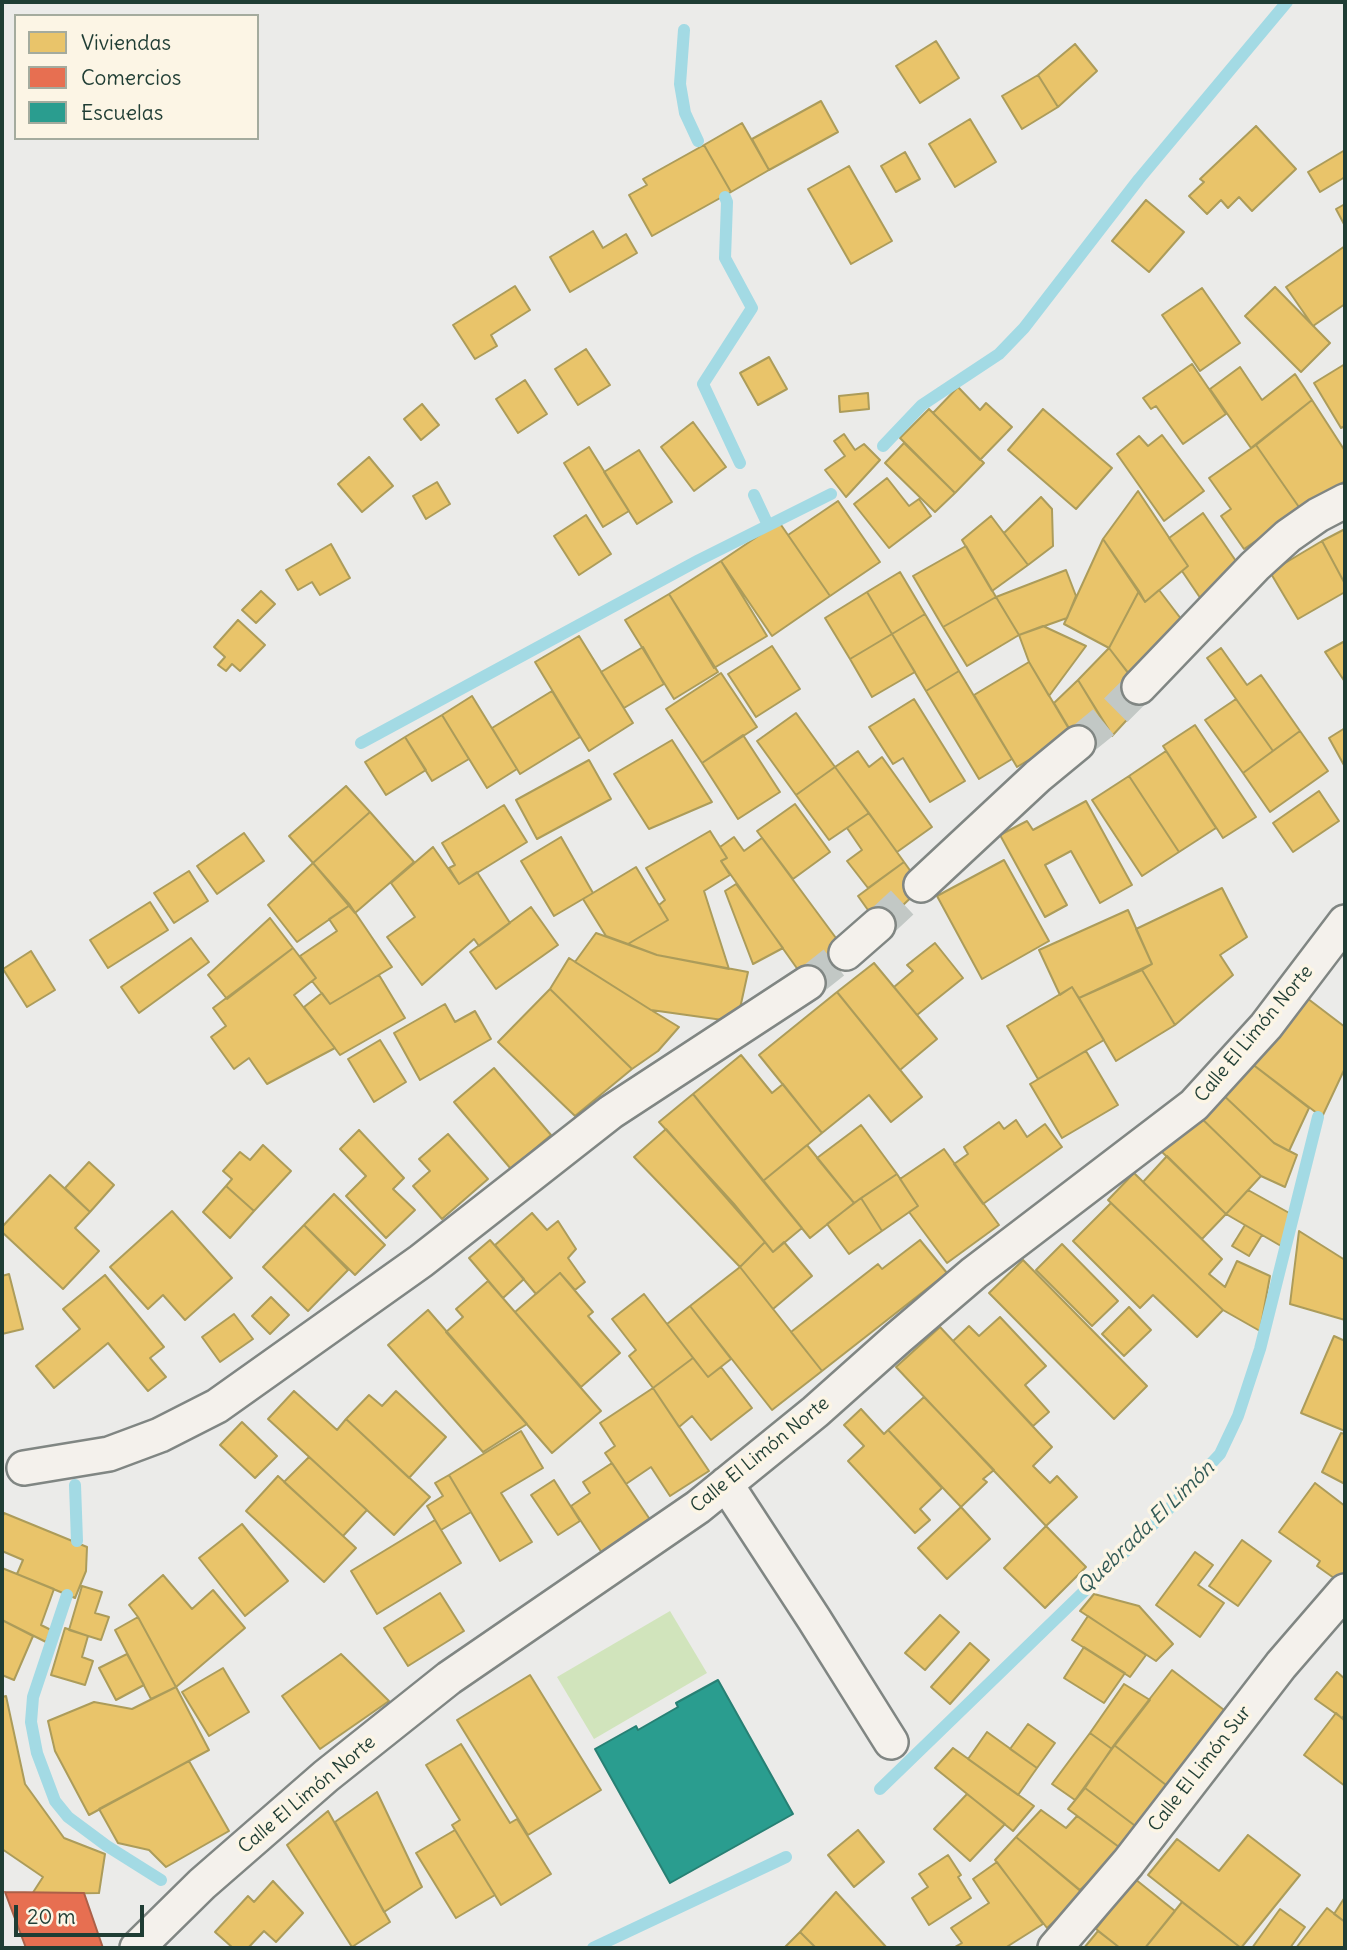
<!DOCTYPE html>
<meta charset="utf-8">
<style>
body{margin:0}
#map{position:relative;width:1347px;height:1950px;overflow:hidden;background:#ebebe9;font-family:Delius,sans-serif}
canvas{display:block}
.frame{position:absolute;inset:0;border:4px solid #1f3d34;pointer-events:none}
.legend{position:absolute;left:14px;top:14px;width:245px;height:126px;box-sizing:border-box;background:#fcf5e5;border:2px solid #a4ab9e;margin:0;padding:9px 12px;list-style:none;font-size:21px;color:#1f3d34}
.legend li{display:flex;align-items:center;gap:14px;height:35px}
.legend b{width:35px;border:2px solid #a4ab9e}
.scale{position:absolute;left:14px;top:1905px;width:130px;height:32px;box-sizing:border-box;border:4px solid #1f3d34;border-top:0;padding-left:9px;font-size:21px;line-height:24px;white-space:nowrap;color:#1f3d34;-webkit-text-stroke:5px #fcf5e5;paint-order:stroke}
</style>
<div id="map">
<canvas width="1347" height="1950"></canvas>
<div class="frame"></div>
<ul class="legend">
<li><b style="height:19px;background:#e9c46a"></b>Viviendas</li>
<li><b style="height:19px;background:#e76f51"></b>Comercios</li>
<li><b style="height:19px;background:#2a9d8f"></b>Escuelas</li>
</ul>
<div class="scale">20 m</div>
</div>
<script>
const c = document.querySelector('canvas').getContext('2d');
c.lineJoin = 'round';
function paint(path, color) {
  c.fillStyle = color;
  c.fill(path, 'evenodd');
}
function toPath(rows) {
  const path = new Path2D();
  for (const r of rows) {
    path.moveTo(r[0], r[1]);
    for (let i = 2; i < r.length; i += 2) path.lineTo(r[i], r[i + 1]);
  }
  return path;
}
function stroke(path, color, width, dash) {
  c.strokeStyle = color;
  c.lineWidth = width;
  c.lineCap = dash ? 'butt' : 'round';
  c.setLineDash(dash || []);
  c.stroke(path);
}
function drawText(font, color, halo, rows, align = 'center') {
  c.font = font + ' Delius,sans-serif';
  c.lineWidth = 7;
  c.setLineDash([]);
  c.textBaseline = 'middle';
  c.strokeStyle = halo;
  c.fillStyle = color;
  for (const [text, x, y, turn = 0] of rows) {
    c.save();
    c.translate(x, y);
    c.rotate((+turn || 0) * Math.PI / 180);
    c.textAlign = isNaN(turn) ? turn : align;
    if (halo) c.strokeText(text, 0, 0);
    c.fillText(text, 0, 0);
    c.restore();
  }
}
paint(toPath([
 [670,1611,707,1673,594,1739,557,1677]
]), '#d1e4bc');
const homes = toPath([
 [936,41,959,78,920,103,896,66,936,41],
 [1075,44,1097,71,1058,107,1038,75,1075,44],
 [1038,75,1058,107,1022,129,1002,96,1038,75],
 [821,101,838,132,769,170,752,139,821,101],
 [970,119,996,162,955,187,929,144,970,119],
 [742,123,769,170,731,192,704,145,742,123],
 [1256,126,1296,169,1252,211,1239,197,1228,208,1221,200,1207,214,1189,196,1204,182,1200,179,1256,126],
 [704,145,731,192,652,236,629,195,647,185,643,179,704,145],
 [1345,150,1345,177,1320,192,1308,172,1345,150],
 [905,152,920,179,896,192,881,166,905,152],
 [849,166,892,241,851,264,808,189,849,166],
 [1146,200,1184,232,1149,272,1112,241,1146,200],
 [1345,204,1345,226,1336,209,1345,204],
 [593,231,603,248,626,234,637,253,570,292,550,257,593,231],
 [1345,246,1345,304,1313,326,1286,287,1345,246],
 [515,286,530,310,491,335,497,346,475,359,453,325,515,286],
 [1275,287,1330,343,1301,372,1245,316,1275,287],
 [1202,288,1240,343,1200,371,1162,315,1202,288],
 [586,349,610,385,578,405,555,369,586,349],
 [769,357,787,389,758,405,740,373,769,357],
 [1192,364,1226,414,1183,444,1156,406,1151,409,1143,398,1192,364],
 [1345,364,1345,426,1341,428,1314,383,1345,364],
 [1240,367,1262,400,1295,374,1312,400,1251,448,1210,389,1240,367],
 [525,380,547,414,518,433,496,399,525,380],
 [958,387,980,410,986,403,1012,427,980,460,933,413,958,387],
 [868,393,869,409,840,412,839,396,868,393],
 [1312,400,1345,451,1345,481,1301,510,1256,445,1312,400],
 [422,404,439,425,421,440,404,419,422,404],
 [929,409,984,463,955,493,900,438,929,409],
 [1043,409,1112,468,1076,509,1008,450,1043,409],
 [693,422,726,467,694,491,661,447,693,422],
 [844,434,855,450,864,444,880,460,846,497,825,470,845,456,834,441,844,434],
 [1162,435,1204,491,1164,521,1117,454,1139,436,1148,446,1162,435],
 [904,443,955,493,935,512,885,463,904,443],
 [1256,445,1301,510,1244,549,1221,516,1231,509,1209,478,1256,445],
 [589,447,629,511,603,527,564,463,589,447],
 [639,450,672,502,637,524,604,472,639,450],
 [369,457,393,486,362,512,338,484,369,457],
 [887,478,909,506,919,499,931,516,889,548,854,504,887,478],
 [437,482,450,504,426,519,413,496,437,482],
 [1138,491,1188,566,1145,602,1103,539,1138,491],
 [1041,497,1052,509,1053,546,1028,565,1004,533,1041,497],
 [838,501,880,562,830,596,788,535,838,501],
 [1203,513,1238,564,1203,602,1182,571,1188,566,1169,538,1203,513],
 [586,515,611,554,579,575,554,536,586,515],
 [991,516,1028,565,992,591,962,540,991,516],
 [779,522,830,596,772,636,721,561,779,522],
 [1345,529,1345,584,1322,541,1345,529],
 [1103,539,1139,591,1109,648,1064,624,1103,539],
 [1322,541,1345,584,1345,592,1298,619,1270,572,1322,541],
 [331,544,350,578,320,595,312,582,298,590,286,570,331,544],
 [966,546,996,597,943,627,913,576,966,546],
 [721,561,767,636,714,668,669,594,721,561],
 [1066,570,1076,596,1067,618,1019,635,996,597,1066,570],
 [900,572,925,614,892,634,867,592,900,572],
 [1159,590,1188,628,1137,684,1109,648,1139,591,1145,602,1159,590],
 [261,591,275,604,256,623,242,610,261,591],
 [867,592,892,634,850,659,825,618,867,592],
 [669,594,718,672,674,699,625,620,669,594],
 [996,597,1019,635,967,666,943,627,996,597],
 [925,614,959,671,926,691,892,634,925,614],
 [238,620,265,645,240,671,232,664,226,671,218,665,225,657,214,647,238,620],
 [1043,626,1086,646,1049,696,1029,662,1019,635,1043,626],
 [892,634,915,672,872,697,850,659,892,634],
 [579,636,633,723,589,751,535,662,579,636],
 [1345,641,1345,682,1325,652,1345,641],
 [772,646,800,689,756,717,728,674,772,646],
 [643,647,664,684,624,708,601,672,643,647],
 [1109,648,1147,698,1112,736,1078,680,1109,648],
 [1221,648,1247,685,1261,675,1300,731,1273,751,1207,658,1221,648],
 [1029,662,1072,734,1017,767,974,695,1029,662],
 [959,671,1012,759,979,779,926,691,959,671],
 [721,673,757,727,702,763,666,709,721,673],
 [1078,680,1109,730,1082,750,1054,703,1078,680],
 [552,691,580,737,520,774,492,728,552,691],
 [472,696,517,769,487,788,442,715,472,696],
 [914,699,965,781,930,802,903,758,893,764,869,727,914,699],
 [1236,699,1273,751,1243,773,1205,720,1236,699],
 [796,713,835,767,796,795,757,741,796,713],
 [442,715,469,759,432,781,405,737,442,715],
 [1195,725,1256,817,1223,838,1163,746,1195,725],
 [1345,728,1345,767,1329,738,1345,728],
 [1300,731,1328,771,1270,812,1243,773,1300,731],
 [743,735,780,792,738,819,702,763,743,735],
 [405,737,426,770,386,795,365,762,405,737],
 [672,740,712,802,649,829,614,774,672,740],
 [858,751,869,767,882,757,932,827,897,852,835,767,858,751],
 [1166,751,1216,828,1179,852,1129,776,1166,751],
 [589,760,611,799,537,839,516,800,589,760],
 [835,767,869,813,829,840,796,795,835,767],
 [1129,776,1179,852,1142,876,1092,800,1129,776],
 [346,786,370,812,313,863,289,836,346,786],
 [1319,791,1339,821,1293,852,1273,823,1319,791],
 [1086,801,1132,885,1100,903,1071,851,1045,865,1067,905,1045,917,1000,835,1027,821,1033,830,1086,801],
 [795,804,830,852,793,879,757,831,795,804],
 [504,805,527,842,459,884,449,868,455,865,442,843,504,805],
 [370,812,414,862,355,913,313,863,370,812],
 [869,813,904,862,868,888,847,861,862,850,847,828,869,813],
 [710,831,727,858,721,861,730,875,704,891,729,969,657,955,628,944,668,920,659,905,665,900,646,868,710,831],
 [244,833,264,861,217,894,197,866,244,833],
 [561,837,593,893,554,916,521,861,561,837],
 [734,837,744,851,762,838,853,961,813,991,721,861,727,858,720,847,734,837],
 [433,847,459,884,477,872,510,923,479,946,474,939,422,985,387,937,415,917,391,883,433,847],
 [1004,860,1049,941,982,979,937,896,1004,860],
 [904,862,922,887,880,927,858,896,904,862],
 [313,863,350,905,297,942,268,905,313,863],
 [636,867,668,920,628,944,606,936,583,899,636,867],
 [189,871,208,901,174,923,154,893,189,871],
 [736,884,783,948,753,964,725,891,736,884],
 [1222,888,1247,937,1220,955,1233,975,1175,1025,1142,970,1152,964,1136,929,1222,888],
 [150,902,168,930,108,968,90,940,150,902],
 [350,905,392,967,330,1004,312,981,316,978,300,956,337,931,329,919,350,905],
 [531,907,558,945,496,989,470,952,531,907],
 [1128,910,1152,964,1079,998,1072,987,1060,995,1039,950,1128,910],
 [270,918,293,948,227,999,208,975,270,918],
 [596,933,657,955,748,972,737,1022,651,1010,575,962,596,933],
 [191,938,209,962,139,1013,121,987,191,938],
 [935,943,963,978,917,1015,894,987,913,971,907,965,935,943],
 [293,948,316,978,294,995,335,1048,267,1084,249,1058,234,1069,211,1037,226,1026,213,1008,293,948],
 [31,951,55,990,27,1007,3,969,31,951],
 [569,958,651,1010,679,1027,658,1051,632,1069,550,989,569,958],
 [874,963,937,1039,900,1070,837,992,874,963],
 [1142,970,1175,1025,1116,1061,1079,998,1142,970],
 [379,975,405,1018,340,1055,304,1007,322,993,330,1004,379,975],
 [1072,987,1104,1040,1038,1079,1007,1026,1072,987],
 [550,989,632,1069,575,1116,498,1042,550,989],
 [837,992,922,1097,891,1122,869,1095,822,1133,759,1055,837,992],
 [1299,992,1345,1027,1345,1068,1322,1117,1247,1060,1299,992],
 [445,1004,455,1022,475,1011,491,1039,420,1080,394,1033,445,1004],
 [380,1040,406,1082,374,1102,348,1059,380,1040],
 [1086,1051,1118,1105,1062,1138,1030,1084,1086,1051],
 [741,1055,772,1093,783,1084,822,1133,763,1181,693,1094,741,1055],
 [1247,1060,1309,1108,1289,1151,1274,1143,1219,1091,1247,1060],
 [494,1068,551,1135,511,1169,454,1102,494,1068],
 [1219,1091,1274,1143,1297,1155,1285,1187,1261,1176,1196,1113,1219,1091],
 [693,1094,802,1228,773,1252,734,1204,659,1122,693,1094],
 [1196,1113,1261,1176,1226,1214,1161,1151,1196,1113],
 [1016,1120,1027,1137,1045,1124,1062,1147,983,1204,954,1164,968,1154,964,1147,999,1122,1004,1129,1016,1120],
 [861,1125,897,1174,854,1203,817,1158,861,1125],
 [666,1129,765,1242,740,1267,634,1157,666,1129],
 [359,1130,404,1178,393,1189,415,1210,386,1238,346,1196,366,1176,340,1149,359,1130],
 [448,1134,488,1179,442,1219,413,1186,430,1171,419,1159,448,1134],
 [263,1145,291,1171,254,1211,226,1186,232,1179,223,1171,240,1152,250,1160,263,1145],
 [807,1145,854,1203,810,1238,763,1181,807,1145],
 [944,1149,999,1225,947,1263,909,1212,918,1206,900,1179,944,1149],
 [1167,1156,1226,1214,1202,1239,1143,1182,1167,1156],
 [89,1162,114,1185,90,1212,65,1188,89,1162],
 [1134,1173,1222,1259,1209,1274,1225,1287,1237,1261,1270,1276,1260,1331,1223,1310,1108,1200,1134,1173],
 [897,1174,918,1206,882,1231,861,1198,897,1174],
 [50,1175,90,1212,75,1228,99,1251,63,1289,2,1232,2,1227,50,1175],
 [226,1186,254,1211,230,1238,203,1212,226,1186],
 [1248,1190,1291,1214,1281,1246,1226,1214,1248,1190],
 [334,1194,385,1245,355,1275,304,1225,334,1194],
 [861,1198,882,1231,849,1254,827,1224,861,1198],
 [1111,1203,1223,1310,1197,1337,1153,1295,1140,1308,1073,1241,1111,1203],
 [172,1211,232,1278,185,1320,163,1295,148,1309,110,1267,172,1211],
 [532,1213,547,1230,558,1221,576,1249,568,1258,585,1282,575,1290,560,1273,536,1294,495,1245,532,1213],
 [304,1225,348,1270,308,1311,263,1267,304,1225],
 [1245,1225,1262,1235,1249,1256,1232,1246,1245,1225],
 [1299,1231,1345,1260,1345,1320,1290,1304,1299,1231],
 [490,1240,524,1279,503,1298,469,1258,490,1240],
 [920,1240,947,1273,822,1371,791,1332,878,1264,882,1269,920,1240],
 [765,1242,773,1252,784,1242,812,1276,773,1309,740,1267,765,1242],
 [1062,1244,1118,1301,1092,1326,1036,1270,1062,1244],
 [1023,1260,1147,1386,1114,1419,989,1293,1023,1260],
 [740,1267,822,1371,772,1410,690,1306,740,1267],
 [560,1273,593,1312,588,1316,620,1353,581,1387,515,1312,560,1273],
 [9,1274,23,1329,2,1334,2,1276,9,1274],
 [105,1275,164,1347,150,1358,166,1377,148,1391,108,1343,54,1388,36,1366,80,1329,63,1309,105,1275],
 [488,1281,601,1411,552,1453,446,1332,463,1317,456,1309,488,1281],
 [644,1294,693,1358,653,1388,629,1356,636,1350,612,1319,644,1294],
 [271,1297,289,1315,270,1334,252,1316,271,1297],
 [690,1306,731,1359,708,1377,667,1324,690,1306],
 [1129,1307,1151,1330,1124,1356,1102,1334,1129,1307],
 [428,1310,527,1424,483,1452,388,1345,428,1310],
 [234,1314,253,1339,220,1362,202,1337,234,1314],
 [1000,1317,1046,1366,1025,1385,1049,1412,1033,1426,953,1341,969,1326,979,1336,1000,1317],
 [940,1327,1052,1447,1033,1466,1050,1483,1057,1476,1077,1497,1046,1526,896,1367,940,1327],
 [1334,1336,1345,1341,1345,1431,1301,1413,1334,1336],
 [693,1358,708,1377,721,1367,752,1408,711,1440,692,1416,679,1427,653,1388,693,1358],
 [653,1388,709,1471,670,1496,651,1467,626,1484,605,1453,615,1446,600,1423,653,1388],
 [294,1391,337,1430,346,1419,430,1497,394,1535,268,1419,294,1391],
 [396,1391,446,1437,409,1478,346,1419,369,1395,382,1406,396,1391],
 [924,1397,994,1470,983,1479,987,1482,961,1507,888,1430,924,1397],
 [861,1409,884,1434,888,1430,942,1488,920,1509,930,1520,915,1533,848,1461,864,1446,844,1425,861,1409],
 [242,1422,277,1456,255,1478,220,1445,242,1422],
 [521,1431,543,1468,501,1493,532,1542,500,1561,449,1475,521,1431],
 [1341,1433,1345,1434,1345,1484,1322,1472,1341,1433],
 [309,1457,367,1510,343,1536,284,1482,309,1457],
 [612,1463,651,1521,602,1553,571,1506,590,1493,583,1482,612,1463],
 [449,1475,471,1512,441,1530,427,1506,443,1496,435,1483,449,1475],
 [278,1476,356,1548,324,1582,246,1511,278,1476],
 [554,1480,580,1521,558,1535,531,1495,554,1480],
 [1315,1483,1345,1506,1345,1579,1341,1583,1317,1566,1320,1561,1279,1532,1315,1483],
 [961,1507,990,1539,947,1579,918,1548,961,1507],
 [4,1513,87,1547,86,1571,75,1598,17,1574,23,1560,2,1551,2,1519,4,1513],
 [435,1520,461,1563,377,1614,351,1571,435,1520],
 [242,1524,288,1581,245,1616,199,1558,242,1524],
 [1046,1526,1086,1567,1045,1608,1004,1568,1046,1526],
 [1242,1540,1271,1561,1238,1606,1209,1586,1242,1540],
 [1195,1552,1213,1565,1198,1585,1224,1603,1200,1637,1156,1605,1195,1552],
 [2,1568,54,1589,41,1625,51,1630,46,1642,2,1620,2,1568],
 [163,1575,192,1609,213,1590,245,1628,176,1687,138,1617,129,1605,163,1575],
 [82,1586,102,1592,95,1613,109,1617,101,1640,69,1630,82,1586],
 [440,1593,464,1631,408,1666,384,1628,440,1593],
 [1094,1594,1139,1606,1173,1644,1156,1661,1080,1611,1094,1594],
 [940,1615,959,1632,925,1670,905,1653,940,1615],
 [1088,1616,1146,1655,1130,1677,1072,1640,1088,1616],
 [138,1617,176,1687,151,1699,115,1630,138,1617],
 [2,1620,33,1636,14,1680,2,1675,2,1620],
 [65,1628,88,1636,82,1657,93,1661,85,1685,51,1675,65,1628],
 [970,1643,989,1660,950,1704,931,1687,970,1643],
 [1084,1647,1125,1673,1104,1703,1064,1678,1084,1647],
 [127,1654,144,1685,116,1700,99,1668,127,1654],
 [341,1654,389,1701,320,1749,282,1696,341,1654],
 [223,1668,249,1712,209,1736,182,1692,223,1668],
 [1172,1670,1228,1713,1170,1788,1114,1745,1172,1670],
 [1337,1672,1345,1679,1345,1715,1342,1718,1315,1699,1337,1672],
 [530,1675,601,1790,528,1835,457,1720,530,1675],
 [1124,1684,1150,1700,1112,1749,1090,1733,1124,1684],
 [176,1687,209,1750,89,1815,55,1751,48,1721,94,1702,132,1709,176,1687],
 [6,1696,25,1784,64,1838,105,1854,99,1893,32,1894,43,1877,2,1849,2,1697,6,1696],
 [1336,1713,1345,1721,1345,1786,1304,1755,1336,1713],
 [1028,1724,1055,1743,1037,1768,1010,1749,1028,1724],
 [987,1732,1037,1768,1018,1795,968,1759,987,1732],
 [1090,1733,1112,1749,1075,1800,1052,1784,1090,1733],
 [461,1744,510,1823,517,1819,551,1874,501,1905,452,1825,460,1820,426,1765,461,1744],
 [1114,1745,1170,1788,1138,1828,1085,1788,1114,1745],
 [953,1748,1034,1806,1013,1831,935,1768,953,1748],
 [189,1761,229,1831,166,1867,149,1850,118,1843,99,1809,189,1761],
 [1085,1788,1138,1828,1123,1850,1068,1809,1085,1788],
 [377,1792,422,1887,384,1912,335,1822,377,1792],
 [967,1794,1005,1824,970,1861,934,1829,967,1794],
 [1041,1810,1066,1828,1077,1816,1123,1850,1080,1890,1016,1837,1041,1810],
 [328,1811,390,1922,352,1947,287,1845,328,1811],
 [455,1830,495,1895,456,1918,416,1853,455,1830],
 [858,1830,884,1862,854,1887,828,1855,858,1830],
 [1248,1835,1300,1875,1241,1948,1148,1875,1177,1839,1219,1871,1248,1835],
 [1016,1837,1084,1894,1047,1928,995,1860,1016,1837],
 [948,1855,961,1875,958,1877,971,1898,929,1925,912,1898,928,1887,919,1874,948,1855],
 [997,1862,1043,1924,1005,1948,953,1948,962,1943,951,1928,989,1903,973,1879,997,1862],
 [1135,1879,1175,1911,1145,1948,1120,1948,1096,1929,1135,1879],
 [273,1881,303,1913,276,1942,264,1931,248,1948,233,1948,215,1932,248,1896,254,1902,273,1881],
 [836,1892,887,1948,816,1948,800,1932,836,1892],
 [1345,1897,1345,1922,1334,1914,1345,1897],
 [1182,1902,1241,1948,1145,1948,1182,1902],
 [1327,1908,1345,1922,1345,1948,1296,1948,1327,1908],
 [1280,1909,1305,1927,1290,1948,1252,1948,1280,1909],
 [1098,1931,1120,1948,1084,1948,1098,1931],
 [800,1932,816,1948,784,1948,800,1932]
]);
paint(homes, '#e9c46a');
stroke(homes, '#ac9c5a', 2);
const shops = toPath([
 [5,1892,84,1893,103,1948,26,1948,5,1892]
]);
paint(shops, '#e76f51');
stroke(shops, '#ab6048', 2);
const schools = toPath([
 [718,1680,793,1814,670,1883,595,1749,636,1726,638,1730,678,1707,676,1703,718,1680]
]);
paint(schools, '#2a9d8f');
stroke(schools, '#278074', 2);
stroke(toPath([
 [684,30,680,84,685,113,698,141],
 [725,197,727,202,725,258,752,308,703,384,740,463],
 [883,446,922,405,999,354,1024,328,1139,179,1287,2],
 [754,495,768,525],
 [361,743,699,560,831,494],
 [75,1485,77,1541],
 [67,1595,33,1697,31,1722,37,1753,55,1801,68,1817,107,1846,161,1880],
 [880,1789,1164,1514,1220,1454,1238,1416,1260,1349,1318,1117],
 [593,1948,786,1857]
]), '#a3dae4', 12);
stroke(toPath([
 [1078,743,1105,721,1139,687],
 [878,925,921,885],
 [808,983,846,953]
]), '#c2c8c5', 33, [33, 17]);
const minor = toPath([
 [1139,687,1255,566,1288,536,1318,515,1345,501],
 [921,885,1038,776,1078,743],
 [846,953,878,925],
 [24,1468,109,1454,160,1435,217,1406,421,1261,611,1112,808,983],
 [726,1484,814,1619,891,1742],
 [137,1948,202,1884,326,1776,449,1678,698,1507,815,1412,898,1338,974,1273,1194,1105,1266,1026,1345,922],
 [1055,1948,1128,1863,1281,1665,1345,1591]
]);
stroke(minor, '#808683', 38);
stroke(minor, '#f4f1ec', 33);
drawText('19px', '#1f3d34', '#fcf5e5', [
 ["Calle El Limón Norte",1254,1034,-50],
 ["Calle El Limón Norte",760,1455,-39],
 ["Calle El Limón Sur",1200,1769,-52],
 ["Calle El Limón Norte",307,1795,-40]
]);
drawText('italic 21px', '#335b57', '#fcf5e5', [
 ["Quebrada El Limón",1146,1528,-44]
]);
</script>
